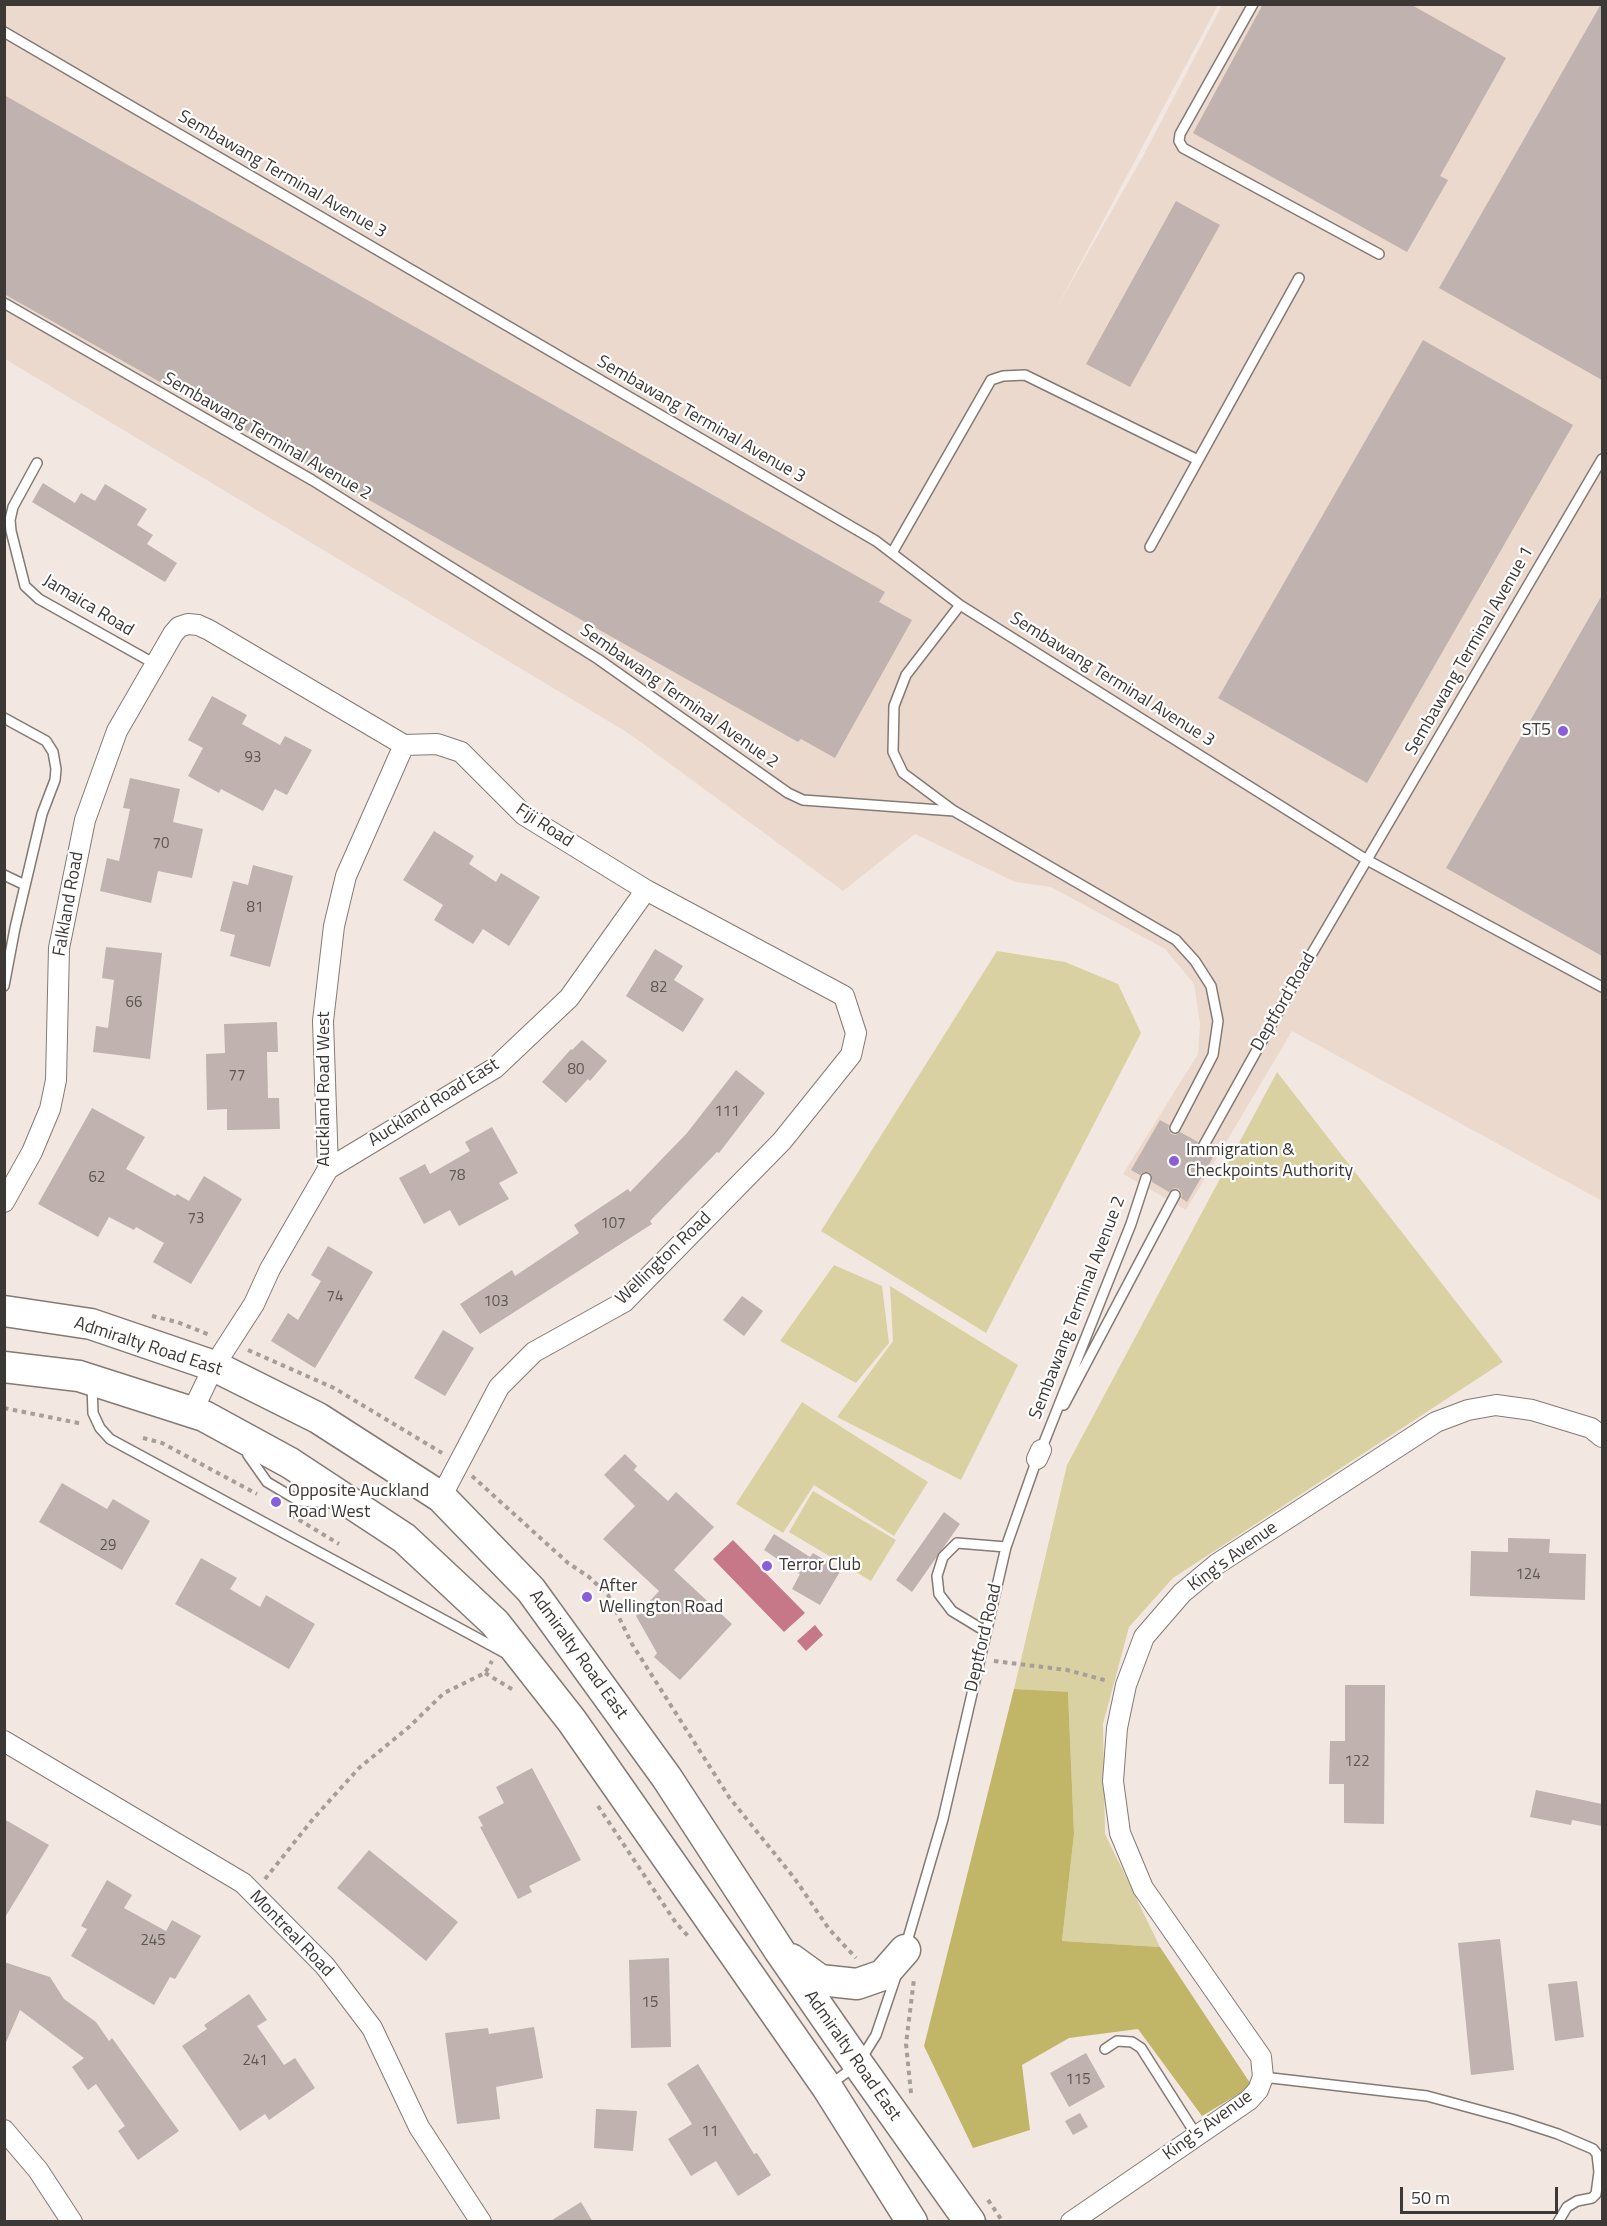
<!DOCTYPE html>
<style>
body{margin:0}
#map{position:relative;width:1607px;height:2226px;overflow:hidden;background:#f3e8e1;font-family:"Titillium Web",sans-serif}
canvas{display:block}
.frame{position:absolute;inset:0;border:6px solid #3c3835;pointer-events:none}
.scale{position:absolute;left:1400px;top:2187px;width:158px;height:27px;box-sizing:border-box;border:3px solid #3c3835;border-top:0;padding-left:8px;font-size:18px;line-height:21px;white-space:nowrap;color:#3c3835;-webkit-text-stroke:4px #fff;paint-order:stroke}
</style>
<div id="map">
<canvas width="1607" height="2226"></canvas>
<div class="frame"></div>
<div class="scale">50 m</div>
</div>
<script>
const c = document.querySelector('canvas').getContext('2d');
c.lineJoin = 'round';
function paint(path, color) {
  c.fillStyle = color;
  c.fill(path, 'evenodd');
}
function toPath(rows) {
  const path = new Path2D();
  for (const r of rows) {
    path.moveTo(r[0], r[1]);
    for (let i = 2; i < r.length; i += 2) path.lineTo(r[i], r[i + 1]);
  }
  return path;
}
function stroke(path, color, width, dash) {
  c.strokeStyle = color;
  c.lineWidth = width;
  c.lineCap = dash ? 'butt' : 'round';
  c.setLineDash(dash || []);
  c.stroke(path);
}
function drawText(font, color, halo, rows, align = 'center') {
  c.font = font + ' "Titillium Web",sans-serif';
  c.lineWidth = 4.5;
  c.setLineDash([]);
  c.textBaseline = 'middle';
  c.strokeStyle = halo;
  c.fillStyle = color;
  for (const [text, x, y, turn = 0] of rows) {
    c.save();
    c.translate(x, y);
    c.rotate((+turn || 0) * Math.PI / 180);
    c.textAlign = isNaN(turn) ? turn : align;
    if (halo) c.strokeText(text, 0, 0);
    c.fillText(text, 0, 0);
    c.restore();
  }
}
paint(toPath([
 [4,5,1218,5,1057,307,1143,156,1222,5,1602,5,1602,595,1447,867,1602,956,1602,1201,1292,1031,1186,1210,1123,1174,1198,1054,1200,1024,1194,984,1165,949,1051,887,1015,882,915,834,843,891,628,733,5,359]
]), '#ecd9ce');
paint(toPath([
 [997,951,1065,962,1118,984,1141,1033,986,1333,821,1231],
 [1277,1072,1503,1362,1173,1578,1129,1627,1103,1724,1105,1834,1160,1947,1062,1941,1074,1834,1068,1693,1014,1689,1067,1465],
 [834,1265,882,1286,889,1343,856,1383,780,1341],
 [890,1286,1018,1365,961,1480,837,1417,893,1341],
 [802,1402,928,1482,894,1536,814,1485,783,1533,736,1504],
 [813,1491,896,1540,871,1581,789,1532]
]), '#d9d1a1');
paint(toPath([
 [1014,1689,1068,1692,1074,1834,1062,1941,1160,1947,1252,2086,1202,2116,1138,2029,1069,2038,1022,2065,1030,2130,973,2148,924,2046]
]), '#c1b567');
paint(toPath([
 [733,1540,805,1613,784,1632,713,1559],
 [815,1625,823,1635,806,1651,797,1641]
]), '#c77888');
paint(toPath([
 [1263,4,1410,4,1506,58,1440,176,1448,180,1407,252,1193,133],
 [1601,4,1602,4,1602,380,1439,288],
 [4,95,885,592,879,602,912,620,835,758,801,739,798,742,4,294],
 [1176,201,1220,225,1130,387,1086,364],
 [1423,340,1573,425,1367,783,1218,698],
 [43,483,75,503,81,493,95,501,105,484,147,509,137,525,153,535,147,544,177,563,165,582,32,502],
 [1602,595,1602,956,1446,868],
 [212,696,247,715,242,724,280,745,285,736,312,750,287,795,275,789,263,811,221,789,219,793,188,776,203,748,188,740],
 [130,778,180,789,173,822,203,829,192,878,158,871,151,903,100,891,107,858,119,861,130,809,123,808],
 [434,831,474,856,469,864,496,882,501,873,540,897,509,946,483,929,473,944,434,920,443,905,403,880],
 [253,865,293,876,270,967,230,956,235,935,220,931,233,881,248,885],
 [106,947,162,953,150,1059,93,1052,96,1026,108,1028,114,980,102,978],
 [655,949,683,966,674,980,704,999,683,1032,626,996],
 [277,1022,278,1052,267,1052,268,1098,279,1098,280,1129,227,1130,227,1109,207,1110,206,1054,225,1053,224,1024],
 [582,1040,607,1061,590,1081,588,1079,566,1103,542,1082,571,1049,572,1050],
 [736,1070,765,1093,719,1153,717,1152,650,1221,652,1224,480,1334,460,1304,512,1270,515,1276,579,1233,574,1225,628,1189,630,1192,687,1133],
 [92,1108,145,1137,126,1169,175,1196,177,1194,189,1201,204,1176,242,1199,191,1284,153,1262,164,1243,136,1227,134,1230,109,1217,98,1237,38,1204],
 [1160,1120,1169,1125,1168,1129,1171,1134,1176,1135,1180,1132,1198,1142,1197,1146,1200,1151,1205,1152,1210,1149,1216,1152,1187,1202,1181,1198,1182,1194,1179,1189,1174,1188,1169,1192,1152,1182,1152,1176,1149,1172,1144,1172,1140,1175,1131,1170],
 [492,1127,518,1173,499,1183,509,1199,459,1226,450,1210,424,1224,399,1178,425,1164,430,1174,470,1151,465,1142],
 [328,1246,373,1272,315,1368,271,1341,288,1313,298,1320,321,1281,311,1275],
 [742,1296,763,1311,744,1336,723,1320],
 [443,1330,474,1348,445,1396,414,1378],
 [625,1454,637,1466,634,1470,668,1501,676,1492,714,1527,674,1570,732,1624,680,1680,654,1657,657,1653,636,1616,659,1591,603,1539,635,1506,604,1475],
 [62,1483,107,1509,113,1499,150,1521,122,1570,39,1522],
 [944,1512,960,1524,912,1592,896,1580],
 [774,1534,810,1557,813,1553,841,1570,820,1605,792,1589,800,1574,764,1550],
 [1508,1538,1550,1539,1549,1553,1586,1554,1585,1600,1470,1596,1471,1551,1508,1552],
 [201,1558,237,1578,230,1589,260,1607,266,1595,315,1624,289,1669,175,1604],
 [1345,1685,1385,1685,1384,1824,1344,1823,1344,1784,1329,1784,1330,1741,1345,1741],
 [532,1768,581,1860,529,1886,532,1892,518,1899,480,1827,483,1826,478,1817,504,1803,496,1787],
 [1536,1790,1602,1804,1602,1826,1572,1820,1571,1825,1530,1817],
 [4,1819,49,1845,4,1919],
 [369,1850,458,1922,426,1961,337,1888],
 [107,1880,132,1895,124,1908,166,1931,172,1920,201,1936,175,1979,170,1977,154,2005,71,1956,87,1929,81,1926],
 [1500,1939,1514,2070,1471,2075,1458,1943],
 [669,1958,671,2047,631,2048,629,1960],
 [4,1962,50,1977,64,1999,96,2022,109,2041,112,2038,179,2131,138,2160,118,2131,125,2126,96,2084,88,2090,72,2067,84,2058,20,2010,4,2047],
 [1577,1981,1584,2037,1555,2041,1548,1984],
 [249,1994,267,2020,257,2026,284,2065,295,2058,315,2088,269,2120,265,2114,240,2131,182,2046,207,2029,204,2025],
 [534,2027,543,2078,496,2087,500,2119,457,2124,445,2033,488,2028,489,2034],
 [1086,2053,1105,2087,1069,2107,1050,2073],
 [698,2064,754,2154,757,2153,771,2175,738,2196,716,2161,691,2176,668,2139,692,2124,667,2084],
 [596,2109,637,2111,633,2151,594,2148],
 [1080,2113,1088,2127,1073,2135,1065,2121],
 [581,2202,593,2222,549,2222]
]), '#bfb2af');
const service = toPath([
 [1253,4,1180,134,1179,141,1183,148,1379,254],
 [4,32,876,541,960,605,1367,860,1602,987],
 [4,303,312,480,598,659,788,793,803,800,954,811],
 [37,463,13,507,10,520,11,531,25,586,39,599,155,664],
 [1150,547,1299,278],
 [892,553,991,380,1003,376,1025,375,1198,460],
 [960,605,906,675,894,706,893,752,903,773,954,811,1176,940,1195,961,1211,986,1218,1021,1213,1055,1175,1128],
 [4,718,46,741,53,752,56,769,55,780,42,814,15,928,4,986],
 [4,875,25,885],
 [1204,1145,1287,996,1602,459],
 [92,1385,93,1413,100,1428,110,1439,505,1653],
 [1064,1405,1175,1195],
 [246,1448,248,1455,267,1482,299,1501,333,1503],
 [1041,1450,1131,1224,1146,1178],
 [985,1631,952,1611,939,1594,937,1576,943,1557,957,1543,1006,1547],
 [906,1945,943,1819,1006,1547,1037,1459],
 [1105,2049,1117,2041,1132,2042,1141,2048,1197,2136],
 [1263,2077,1427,2096,1512,2119,1558,2134,1593,2149,1597,2154,1599,2172,1596,2194,1592,2198,1577,2201,1567,2207,1558,2222],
 [831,2084,858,2064,876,2035,896,1976]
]);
const minor = toPath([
 [328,1169,495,1068,569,998,646,890],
 [4,1202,32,1152,50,1109,56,1080,59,948,85,820,117,731,173,634,179,627,188,624,198,625,209,630,404,745,437,744,461,752,524,815,646,890,844,996,856,1033,851,1055,782,1141,624,1302,534,1352,499,1387,441,1497],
 [192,1412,214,1366,254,1304,270,1269,328,1169,323,1021,334,926,346,876,404,745],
 [1037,1459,1041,1450],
 [4,1741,243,1883,325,1966,372,2028,419,2127,481,2222],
 [4,2130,38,2170,72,2222],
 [1071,2222,1249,2100,1258,2090,1263,2077,1261,2057,1143,1888,1120,1833,1113,1781,1117,1728,1126,1685,1144,1637,1182,1593,1217,1564,1436,1422,1468,1410,1496,1405,1532,1410,1591,1428,1602,1437]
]);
const primary = toPath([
 [4,1311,91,1324,214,1366,318,1418,441,1497,531,1590,667,1778,779,1950,858,2064,970,2222],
 [4,1367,79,1376,204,1416,290,1463,404,1538,495,1623,572,1721,827,2087,912,2222],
 [791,1959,820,1980,857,1984,883,1975,905,1950]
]);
stroke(service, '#847a74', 12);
stroke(minor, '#847a74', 22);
stroke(primary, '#847a74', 33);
stroke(toPath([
 [152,1316,177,1322,210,1335],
 [248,1350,334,1388,442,1453],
 [4,1408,83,1424],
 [143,1438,162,1443,257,1494],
 [472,1476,568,1563,589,1577,608,1595,632,1644,729,1797,795,1879,829,1929,856,1958],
 [291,1515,339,1544],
 [994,1661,1067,1670,1108,1681],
 [485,1673,515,1691],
 [598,1806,676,1923,690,1938],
 [265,1879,313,1819,359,1768,409,1727,444,1693,485,1673,492,1661],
 [911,2093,906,2044,914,1979],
 [988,2200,1003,2222]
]), '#a69e99', 4, [4.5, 4.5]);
stroke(service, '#fff', 9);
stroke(minor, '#fff', 20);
stroke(primary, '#fff', 30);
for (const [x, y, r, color] of [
 [1563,731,6,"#8a5ed8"],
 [1174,1161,6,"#8a5ed8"],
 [276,1502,6,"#8a5ed8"],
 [767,1566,6,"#8a5ed8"],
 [587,1597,6,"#8a5ed8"]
]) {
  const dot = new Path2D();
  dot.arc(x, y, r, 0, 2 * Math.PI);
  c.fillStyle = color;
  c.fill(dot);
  stroke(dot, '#fff', 2);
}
drawText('15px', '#5d5654', null, [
 ["93",253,758],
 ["70",161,844],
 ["81",255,908],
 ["82",659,988],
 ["66",134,1003],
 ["80",576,1070],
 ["77",237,1076],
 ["111",727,1112],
 ["78",457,1176],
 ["62",97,1178],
 ["73",196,1219],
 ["107",613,1224],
 ["74",335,1297],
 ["103",496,1302],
 ["29",108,1546],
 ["124",1528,1575],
 ["122",1357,1762],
 ["245",153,1941],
 ["15",650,2003],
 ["241",255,2061],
 ["115",1078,2080],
 ["11",710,2132]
]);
drawText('18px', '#3c3835', '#fff', [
 ["Sembawang Terminal Avenue 3",282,175,30],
 ["Sembawang Terminal Avenue 3",701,420,30],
 ["Sembawang Terminal Avenue 2",267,437,30],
 ["Jamaica Road",88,606,31],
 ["Sembawang Terminal Avenue 1",1470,651,-60],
 ["Sembawang Terminal Avenue 3",1112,680,32],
 ["Sembawang Terminal Avenue 2",679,697,35],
 ["Fiji Road",544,826,33],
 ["Falkland Road",69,904,-80],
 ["Deptford Road",1284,1002,-60],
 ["Auckland Road West",325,1089,-90],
 ["Auckland Road East",434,1103,-32],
 ["Wellington Road",664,1259,-44],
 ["Sembawang Terminal Avenue 2",1078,1308,-69],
 ["Admiralty Road East",148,1347,18],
 ["King's Avenue",1233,1557,-36],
 ["Deptford Road",984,1638,-77],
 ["Admiralty Road East",578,1655,54],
 ["Montreal Road",291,1934,46],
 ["Admiralty Road East",852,2056,55],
 ["King's Avenue",1208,2126,-36]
]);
drawText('18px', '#3c3835', '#fff', [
 ["ST5",1551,731,"right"],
 ["Immigration &",1186,1151],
 ["Checkpoints Authority",1186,1172],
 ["Opposite Auckland",288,1492],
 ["Road West",288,1513],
 ["Terror Club",779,1566],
 ["After",599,1587],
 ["Wellington Road",599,1608]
], 'left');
</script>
